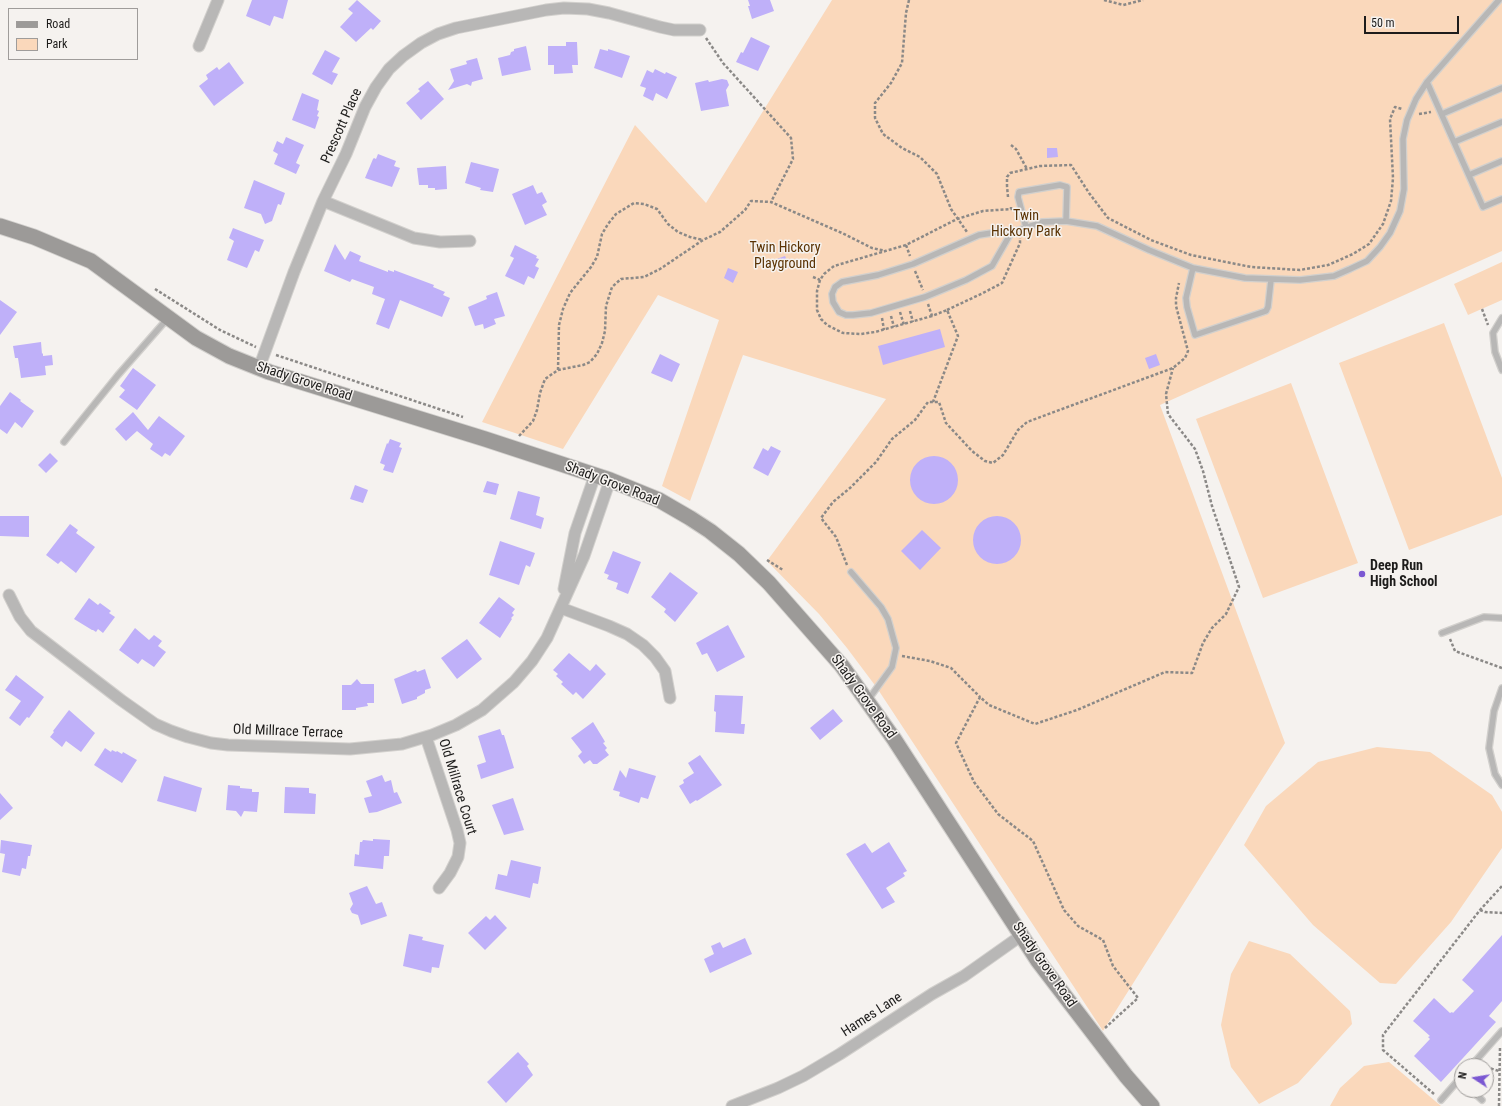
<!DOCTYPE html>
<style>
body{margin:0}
#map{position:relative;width:1502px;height:1106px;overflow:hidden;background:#f5f2ef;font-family:"Roboto Condensed",sans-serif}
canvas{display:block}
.legend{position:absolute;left:8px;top:8px;width:130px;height:52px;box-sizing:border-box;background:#f5f2ef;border:1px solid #9f9c9a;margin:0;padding:5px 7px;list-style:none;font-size:12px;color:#1d1c1b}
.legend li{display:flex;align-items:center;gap:8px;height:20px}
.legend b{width:20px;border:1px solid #9f9c9a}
.north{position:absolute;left:1454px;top:1058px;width:40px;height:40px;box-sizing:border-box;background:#f5f2ef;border:1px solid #9f9c9a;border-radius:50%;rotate:282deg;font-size:11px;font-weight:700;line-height:16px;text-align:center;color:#1d1c1b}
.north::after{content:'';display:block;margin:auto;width:14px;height:18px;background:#7b58d2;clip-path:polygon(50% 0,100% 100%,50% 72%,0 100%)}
.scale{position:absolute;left:1364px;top:16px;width:95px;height:18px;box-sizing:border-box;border:2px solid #1d1c1b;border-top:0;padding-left:5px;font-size:12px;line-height:14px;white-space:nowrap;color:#1d1c1b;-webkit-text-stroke:3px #f5f2ef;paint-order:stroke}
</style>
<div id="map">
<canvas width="1502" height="1106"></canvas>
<ul class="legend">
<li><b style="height:5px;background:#9c9a98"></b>Road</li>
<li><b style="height:11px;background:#fad8bb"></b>Park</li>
</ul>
<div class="north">N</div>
<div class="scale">50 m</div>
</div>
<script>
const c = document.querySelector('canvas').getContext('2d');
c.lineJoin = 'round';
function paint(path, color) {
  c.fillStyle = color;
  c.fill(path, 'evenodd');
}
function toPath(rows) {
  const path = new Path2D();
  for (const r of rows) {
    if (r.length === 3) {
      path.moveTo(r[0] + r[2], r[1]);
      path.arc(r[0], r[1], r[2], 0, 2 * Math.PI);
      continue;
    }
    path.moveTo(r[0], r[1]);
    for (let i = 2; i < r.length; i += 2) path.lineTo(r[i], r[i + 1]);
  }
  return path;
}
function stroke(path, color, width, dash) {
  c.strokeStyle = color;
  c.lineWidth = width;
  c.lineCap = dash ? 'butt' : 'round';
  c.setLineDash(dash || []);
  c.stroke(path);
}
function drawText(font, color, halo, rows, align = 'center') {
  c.font = font + ' "Roboto Condensed",sans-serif';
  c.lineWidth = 3;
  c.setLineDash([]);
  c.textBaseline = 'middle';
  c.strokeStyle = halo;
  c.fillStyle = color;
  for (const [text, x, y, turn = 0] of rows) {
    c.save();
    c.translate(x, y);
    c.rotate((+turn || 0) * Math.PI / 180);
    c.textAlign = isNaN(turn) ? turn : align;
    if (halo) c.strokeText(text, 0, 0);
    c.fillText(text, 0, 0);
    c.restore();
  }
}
paint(toPath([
 [832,0,1502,0,1502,251,1160,405,1285,743,1103,1031,877,688,847,648,819,614,767,561,886,399,743,355,690,501,662,486,719,320,658,295,563,449,482,422,635,125,706,203],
 [1502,262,1502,300,1468,315,1454,284],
 [1444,323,1502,478,1502,515,1409,550,1339,363],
 [1291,383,1358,563,1263,598,1196,419],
 [1377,747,1430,752,1492,795,1502,812,1502,848,1451,922,1396,984,1380,983,1313,925,1244,845,1266,806,1318,762],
 [1249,941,1290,954,1350,1011,1352,1024,1298,1083,1259,1104,1231,1067,1221,1025,1231,974],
 [1389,1062,1441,1106,1330,1106,1340,1088,1364,1066]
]), '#fad8bb');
paint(toPath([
 [252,0,288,0,283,19,274,16,270,26,246,16],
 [357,0,381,21,373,30,371,28,356,42,340,27,353,13,348,9],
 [748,0,770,0,774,11,752,19,748,6,750,6],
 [751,37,770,46,758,71,736,62,741,52,743,53],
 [566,42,577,42,578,65,572,65,573,73,554,74,554,65,548,65,548,46,566,46],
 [526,46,531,70,502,76,498,58,510,55,511,52,514,51,514,49],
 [600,49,608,51,608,49,630,56,622,78,594,68],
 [325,50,340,58,332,72,338,74,332,85,312,74],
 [477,58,483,79,472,82,471,86,467,84,448,90,454,81,450,69,467,64,466,61],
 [229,62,244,83,214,106,199,86,208,79,206,75,217,67,219,70],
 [655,69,665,74,666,72,677,77,667,99,656,93,653,101,643,96,646,88,640,86,647,70,653,73],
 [722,79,727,80,729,85,726,90,729,106,701,111,695,83,708,80,709,82],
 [428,81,444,99,421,120,406,103,420,91,418,89],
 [302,93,319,100,317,110,319,111,317,116,319,117,315,129,292,120],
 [286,137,304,145,296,163,300,165,296,174,274,164,278,154,273,151,277,141,283,144],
 [1047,148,1057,148,1058,157,1047,158],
 [378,154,396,161,394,166,400,168,392,187,365,178,373,159,374,158,376,159],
 [471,162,499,169,493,192,480,190,481,188,465,183],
 [446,166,447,189,435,190,435,188,428,188,428,185,419,185,417,168],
 [254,180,285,193,281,205,278,204,272,221,265,224,261,214,244,208],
 [533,185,537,194,542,192,547,202,542,205,547,215,525,225,512,194],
 [233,228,264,240,259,252,255,250,247,268,227,260,234,241,229,238],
 [335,244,345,260,350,251,361,256,359,261,388,272,388,270,394,272,394,270,434,285,433,287,445,292,443,295,450,298,442,317,400,300,389,329,376,324,385,299,372,294,374,287,352,279,350,282,324,271],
 [515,245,537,256,536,258,539,259,535,266,539,268,534,279,528,276,524,285,505,276,514,258,510,256],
 [785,256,790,267,779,272,774,260],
 [728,268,738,272,733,283,724,278],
 [497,292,505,316,494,319,496,324,484,329,483,324,475,326,468,307,487,299,486,296],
 [0,300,17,312,0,335],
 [940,329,945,347,883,365,878,346],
 [41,342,42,354,43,353,43,356,52,355,53,365,45,366,46,375,21,378,18,358,15,358,13,346],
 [660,354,680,364,672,382,651,373],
 [1156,354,1160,365,1149,369,1145,358],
 [133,368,156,385,137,410,119,397,125,390,120,386],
 [10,392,21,400,20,401,34,411,22,428,15,422,7,434,0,429,0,406],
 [133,412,148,430,159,416,185,436,170,456,165,453,162,457,150,449,153,444,137,431,126,441,115,429],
 [390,439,401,443,399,447,402,448,393,473,383,470,385,465,380,463,387,443,388,444],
 [771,446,781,451,768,476,753,468,763,448,768,451],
 [50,453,58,461,46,473,38,465],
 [934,480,24],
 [487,481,499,484,496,495,483,492],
 [355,485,368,490,363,503,350,499],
 [518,491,540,497,536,515,544,518,541,529,510,519],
 [0,516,29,516,29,537,0,536],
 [997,540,24],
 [70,524,78,530,76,533,95,547,76,573,61,561,58,564,46,555],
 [922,530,941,548,920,570,901,551],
 [500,541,535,553,530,567,526,565,519,585,489,575],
 [613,551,641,562,628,594,616,589,618,583,607,579,609,575,604,573],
 [670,572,698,593,675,622,664,612,666,609,651,597],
 [499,597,515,609,512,613,514,615,511,618,512,619,500,638,479,623],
 [89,598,98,605,100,603,111,611,109,613,115,617,103,633,98,629,96,632,93,630,92,630,74,619],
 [728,625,745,657,717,672,707,653,702,655,696,643],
 [135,628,149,640,154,635,162,641,158,646,166,652,154,667,142,659,138,664,119,650],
 [467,639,482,659,457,679,441,658],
 [569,653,590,671,596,664,606,674,583,699,576,692,573,695,561,684,563,682,556,676,558,674,553,670],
 [425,669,431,688,425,690,425,693,417,697,417,699,402,704,394,679,416,670,417,672],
 [16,675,44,697,29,718,27,717,20,726,9,718,21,701,5,690],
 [357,679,361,684,374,684,374,703,367,703,368,706,356,708,356,710,342,710,342,685,351,685],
 [715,695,743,696,741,724,745,724,744,734,715,732,716,712,714,711],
 [833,709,843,721,820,740,810,728],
 [69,710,95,733,81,752,66,741,62,747,50,737,54,732,53,731],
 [593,722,604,740,605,742,603,743,607,748,605,750,609,755,597,764,593,764,590,760,584,764,578,756,582,752,571,738],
 [500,729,502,735,504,735,514,768,481,779,477,765,486,762,478,736],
 [105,748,111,752,112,750,116,752,117,751,122,754,123,752,137,760,122,783,94,765],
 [700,755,722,785,697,801,696,800,690,804,679,786,684,783,683,780,694,773,688,763],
 [629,768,656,776,648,799,641,797,639,803,619,796,620,792,613,790,620,770,626,778],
 [382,775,385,782,391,780,394,793,397,792,402,803,377,812,369,813,364,798,372,796,366,781],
 [164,776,202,788,196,812,157,801],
 [228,785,240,786,240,788,252,789,252,792,259,792,257,812,244,811,241,817,236,811,226,810],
 [285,787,309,788,309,793,316,794,315,814,284,813],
 [0,793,13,808,0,820],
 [513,798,524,830,504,835,492,805],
 [373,839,390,840,389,856,384,856,383,869,354,866,355,854,359,855,360,842,362,842,363,840,373,841],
 [1,840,32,845,30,856,28,856,26,869,22,868,20,876,2,872,5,854,0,853],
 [889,842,907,871,903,873,905,876,886,888,895,902,882,909,846,854,865,843,872,853],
 [511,860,541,867,538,884,533,883,530,898,495,889,498,874,507,876],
 [367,886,376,904,382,902,387,916,361,925,358,915,352,913,350,909,353,904,349,893],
 [495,915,507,928,485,950,468,933,486,916,490,920],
 [409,934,423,937,422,940,444,945,439,968,432,967,431,973,403,966],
 [1502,935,1502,1001,1489,1016,1496,1022,1441,1082,1414,1056,1430,1039,1428,1037,1430,1036,1413,1021,1434,998,1450,1013,1452,1012,1453,1013,1474,991,1462,980],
 [745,938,752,954,710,973,704,959,714,954,711,946,720,942,723,948],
 [518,1052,529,1064,527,1066,533,1075,506,1103,487,1082]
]), '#bfb0f9');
const lane = toPath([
 [1427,82,1483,207,1502,199],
 [1442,114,1502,88],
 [1454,142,1502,122],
 [1469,175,1502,161],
 [1026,227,1018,197,1019,192,1060,185,1067,187,1066,221],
 [1011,233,992,266,966,280,925,297,871,313,853,315,846,315,839,312,833,302,832,294,835,287,842,282,878,275,913,264,979,235,998,232,1011,233,1042,222,1066,221,1097,226,1149,250,1193,268,1245,278,1300,280,1334,276,1350,269,1367,261,1380,247,1390,233,1400,211,1404,189,1403,139,1407,120,1416,99,1427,82,1499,0],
 [1193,268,1186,298,1187,307,1195,335,1266,311,1268,307,1271,280],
 [1502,318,1493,333,1495,352,1502,370],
 [64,442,118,375,168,318],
 [851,572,881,607,888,619,896,648,892,667,868,700],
 [1442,633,1484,617,1502,618],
 [1502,688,1494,711,1489,748,1495,774,1502,785],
 [1471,1066,1502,1031],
 [1471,1090,1482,1100],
 [1441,1100,1462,1076]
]);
const street = toPath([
 [199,46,218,0],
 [323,201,414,238,440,242,470,241],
 [259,368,294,272,323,201,346,154,365,107,376,87,389,69,403,56,421,43,438,34,456,28,546,10,564,8,588,9,609,13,660,27,674,30,700,30],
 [564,589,575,533,595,475],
 [9,595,20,617,31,631,121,700,155,724,171,731,188,737,211,743,228,745,350,749,402,744,432,735,456,725,482,710,514,682,532,661,547,638,584,556,610,480],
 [561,608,609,626,627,634,643,645,655,657,665,671,670,698],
 [426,737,457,830,460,843,458,857,450,873,439,888],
 [732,1106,778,1088,803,1076,840,1054,932,994,964,976,1022,935]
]);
const secondary = toPath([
 [0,226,34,237,91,261,196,338,229,356,269,372,485,439,610,480,659,500,690,518,710,531,739,554,769,583,842,666,894,739,1038,961,1126,1076,1152,1106]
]);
stroke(lane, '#d2d0cd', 8);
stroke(street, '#d2d0cd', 13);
stroke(secondary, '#d2d0cd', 17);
stroke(toPath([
 [909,0,906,13,902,63,891,83,875,103,875,118,883,134,902,148,920,157,937,174,951,209,967,232],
 [1104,0,1123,5,1143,0],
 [706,38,723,63,791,138,793,159,771,202],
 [1419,114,1431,112],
 [1011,145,1016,149,1027,169],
 [1008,197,1007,186,1007,177,1010,173,1040,166,1071,165,1089,193,1108,218,1151,240,1191,255,1251,267,1300,270,1328,265,1353,254,1369,244,1383,224,1391,201,1393,178,1390,119,1395,107,1402,109],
 [906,245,910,256],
 [915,271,923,290],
 [813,277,820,280],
 [155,289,220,330,256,347],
 [928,304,932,316,947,310,958,336,933,402],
 [1482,309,1488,325],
 [947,310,983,293,1002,283,1020,243,1020,238],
 [910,311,913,322],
 [900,312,904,325],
 [891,316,894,327],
 [932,316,875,332,861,334,843,333,827,325,821,319,817,310,817,291,820,280,824,274,834,266,906,245,957,219,983,211,1011,209,1011,207],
 [882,318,884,330],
 [276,355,463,417],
 [558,370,559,325,563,309,570,293,591,267,597,257,602,234,608,224,616,214,634,203,644,204,657,209,668,224,678,232,690,237,703,240],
 [519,436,533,421,537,410,540,393,545,379,558,370,583,365,590,362,597,354,602,343,605,331,606,306,612,287,621,279,644,277,660,269,703,240,720,232,745,210,751,201,771,202,842,233,872,248,886,251],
 [767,560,783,570],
 [847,565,836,537,821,518,833,502,850,488,876,462,892,439,915,420,928,402,939,402,946,423,972,451,985,461,993,463,1003,455,1018,430,1027,422,1173,368,1185,358,1188,351,1176,306,1176,298,1179,283],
 [1450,639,1455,651,1502,668],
 [902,656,930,661,951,668,980,697],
 [1480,910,1485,912,1502,913],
 [1105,1028,1138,998,1113,966,1103,940,1078,926,1064,910,1033,841,998,814,974,782,956,743,980,697,989,705,1035,724,1077,710,1165,672,1192,673,1203,643,1212,628,1226,614,1239,587,1212,506,1203,471,1195,449,1168,414,1166,394,1173,368],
 [1486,1067,1499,1071],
 [1434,1094,1383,1050,1383,1035,1480,910,1502,886],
 [1499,1106,1500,1047]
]), '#8b8987', 2.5, [3, 2]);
stroke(lane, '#b8b7b6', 5.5);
stroke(street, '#b8b7b6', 11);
stroke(secondary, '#9c9a98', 15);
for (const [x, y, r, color] of [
 [1362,574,4,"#7b58d2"]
]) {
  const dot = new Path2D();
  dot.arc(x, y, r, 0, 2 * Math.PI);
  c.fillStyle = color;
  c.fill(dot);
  stroke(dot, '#f5f2ef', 1.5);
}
drawText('14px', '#1d1c1b', '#f5f2ef', [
 ["Prescott Place",342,126,-66],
 ["Shady Grove Road",304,382,18],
 ["Shady Grove Road",612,484,21],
 ["Shady Grove Road",863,697,54],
 ["Old Millrace Terrace",288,732,2],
 ["Old Millrace Court",457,787,73],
 ["Shady Grove Road",1044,965,55],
 ["Hames Lane",872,1015,-33]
]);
drawText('14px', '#5a3203', '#f5f2ef', [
 ["Twin",1026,216],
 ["Hickory Park",1026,232],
 ["Twin Hickory",785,248],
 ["Playground",785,264]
]);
drawText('bold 14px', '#1d1c1b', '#f5f2ef', [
 ["Deep Run",1370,566],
 ["High School",1370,582]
], 'left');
</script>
